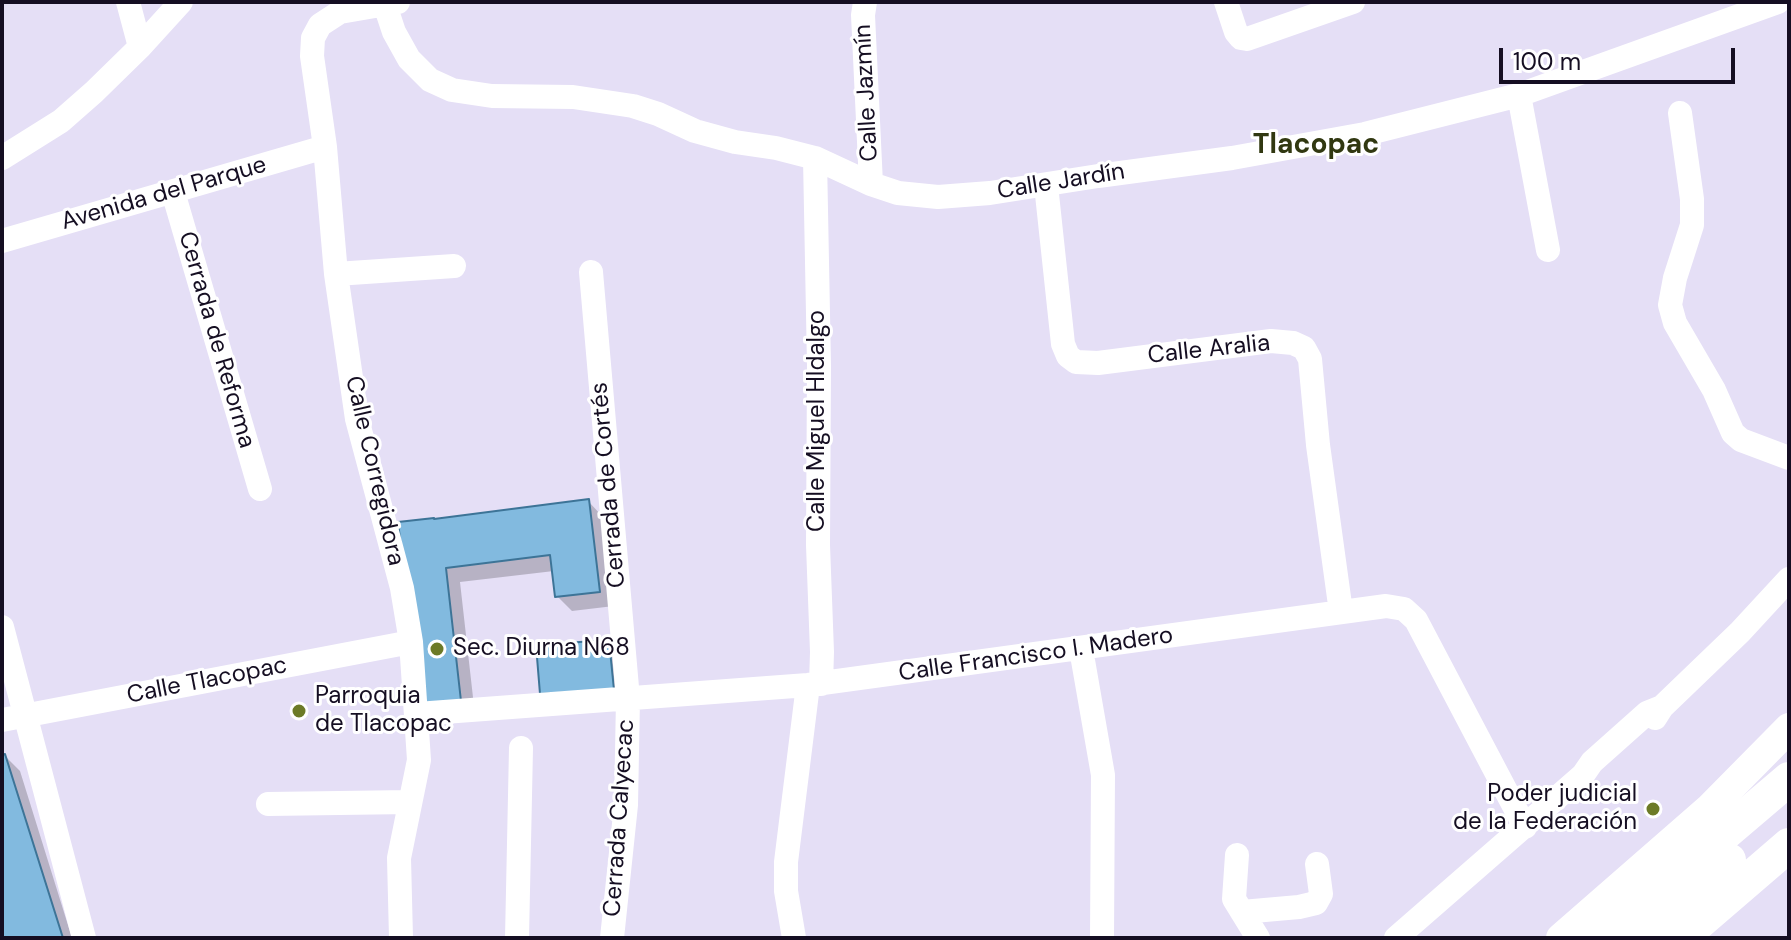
<!DOCTYPE html>
<meta charset="utf-8">
<style>
body{margin:0}
#map{position:relative;width:1791px;height:940px;overflow:hidden;background:#e5dff6;font-family:"DM Sans",sans-serif}
canvas{display:block}
.frame{position:absolute;inset:0;border:4px solid #150e22;pointer-events:none}
.scale{position:absolute;left:1499px;top:48px;width:236px;height:36px;box-sizing:border-box;border:4px solid #150e22;border-top:0;padding-left:10px;font-size:24px;line-height:28px;white-space:nowrap;color:#150e22;-webkit-text-stroke:6px #fff;paint-order:stroke}
</style>
<div id="map">
<canvas width="1791" height="940"></canvas>
<div class="frame"></div>
<div class="scale">100 m</div>
</div>
<script>
const c = document.querySelector('canvas').getContext('2d');
c.lineJoin = 'round';
function paint(path, color) {
  c.fillStyle = color;
  c.fill(path, 'evenodd');
}
function toPath(rows) {
  const path = new Path2D();
  for (const r of rows) {
    path.moveTo(r[0], r[1]);
    for (let i = 2; i < r.length; i += 2) path.lineTo(r[i], r[i + 1]);
  }
  return path;
}
function stroke(path, color, width, dash) {
  c.strokeStyle = color;
  c.lineWidth = width;
  c.lineCap = dash ? 'butt' : 'round';
  c.setLineDash(dash || []);
  c.stroke(path);
}
function drawText(font, color, halo, rows, align = 'center') {
  c.font = font + ' "DM Sans",sans-serif';
  c.lineWidth = 6;
  c.setLineDash([]);
  c.textBaseline = 'middle';
  c.strokeStyle = halo;
  c.fillStyle = color;
  for (const [text, x, y, turn = 0] of rows) {
    c.save();
    c.translate(x, y);
    c.rotate((+turn || 0) * Math.PI / 180);
    c.textAlign = isNaN(turn) ? turn : align;
    if (halo) c.strokeText(text, 0, 0);
    c.fillText(text, 0, 0);
    c.restore();
  }
}
paint(toPath([
 [588,501,603,517,614,606,572,611,557,596,554,571,460,582,475,715,442,719,413,578],
 [608,642,623,657,628,704,538,646],
 [5,756,20,771,72,938,2,938,2,757]
]), '#0003');
const building = toPath([
 [589,499,600,592,555,597,550,555,446,568,461,701,425,705,404,572,398,522,434,518,434,519,589,499],
 [609,640,614,690,540,694,536,645,609,640],
 [5,754,63,938,2,938,2,755,5,754]
]);
paint(building, '#82badf');
stroke(building, '#3d7497', 2);
stroke(toPath([
 [128,2,140,47],
 [384,2,394,32,409,59,430,80,452,90,492,96,573,97,633,106,658,114,695,131,735,142,776,148,815,158,871,184,898,193,938,197,990,193,1098,176,1232,158,1365,134,1519,95,1778,2],
 [398,2,340,12,320,25,313,38,312,56,325,147,336,274,357,419,402,588,411,642,419,760,399,858,401,938],
 [865,2,863,15,871,184],
 [1226,2,1236,32,1241,38,1247,39,1353,2],
 [1519,95,1548,250],
 [1680,113,1692,199,1692,225,1675,278,1670,305,1675,323,1714,390,1733,433,1741,440,1789,458],
 [2,158,61,121,94,92,140,47,181,2],
 [815,158,819,366,818,545,822,652,821,684],
 [1046,185,1063,344,1068,356,1076,362,1098,363,1271,341,1293,343,1304,348,1310,359,1318,445,1341,612],
 [173,192,260,489],
 [2,241,325,147],
 [591,272,628,699,626,805,612,938],
 [336,274,454,266],
 [2,627,84,938],
 [1081,649,1103,775,1102,938],
 [417,714,808,685,1386,606,1404,609,1416,620,1525,827],
 [1655,718,1662,707,1740,632,1789,579],
 [2,720,411,642],
 [268,804,410,802],
 [1237,855,1234,899,1258,938],
 [1242,912,1299,907,1316,903,1321,894,1317,864],
 [517,938,521,748],
 [794,938,786,891,786,862,808,685],
 [1396,938,1583,775,1592,762,1647,713,1662,707]
]), '#fff', 24);
stroke(toPath([
 [1561,938,1710,808,1789,728]
]), '#fff', 30);
stroke(toPath([
 [1602,938,1789,779],
 [1643,938,1729,860],
 [1681,938,1789,845]
]), '#fff', 34);
for (const [x, y, r, color] of [
 [437,649,8,"#6c7a27"],
 [299,711,8,"#6c7a27"],
 [1653,809,8,"#6c7a27"]
]) {
  const dot = new Path2D();
  dot.arc(x, y, r, 0, 2 * Math.PI);
  c.fillStyle = color;
  c.fill(dot);
  stroke(dot, '#fff', 3);
}
drawText('24px', '#150e22', '#fff', [
 ["Calle Jazmín",867,93,-93],
 ["Calle Jardín",1061,182,-9],
 ["Avenida del Parque",164,194,-16],
 ["Cerrada de Reforma",216,340,74],
 ["Calle Aralia",1209,350,-6],
 ["Calle Miguel HIdalgo",818,421,-90],
 ["Calle Corregidora",374,471,77],
 ["Cerrada de Cortés",609,485,-95],
 ["Calle Francisco I. Madero",1036,655,-8],
 ["Calle Tlacopac",207,681,-11],
 ["Cerrada Calyecac",620,818,-86]
]);
drawText('24px', '#150e22', '#fff', [
 ["Sec. Diurna N68",453,649],
 ["Parroquia",315,697],
 ["de Tlacopac",315,725],
 ["Poder judicial",1637,795,"right"],
 ["de la Federación",1637,823,"right"]
], 'left');
drawText('bold 28px', '#313811', '#fff', [
 ["Tlacopac",1316,146]
]);
</script>
